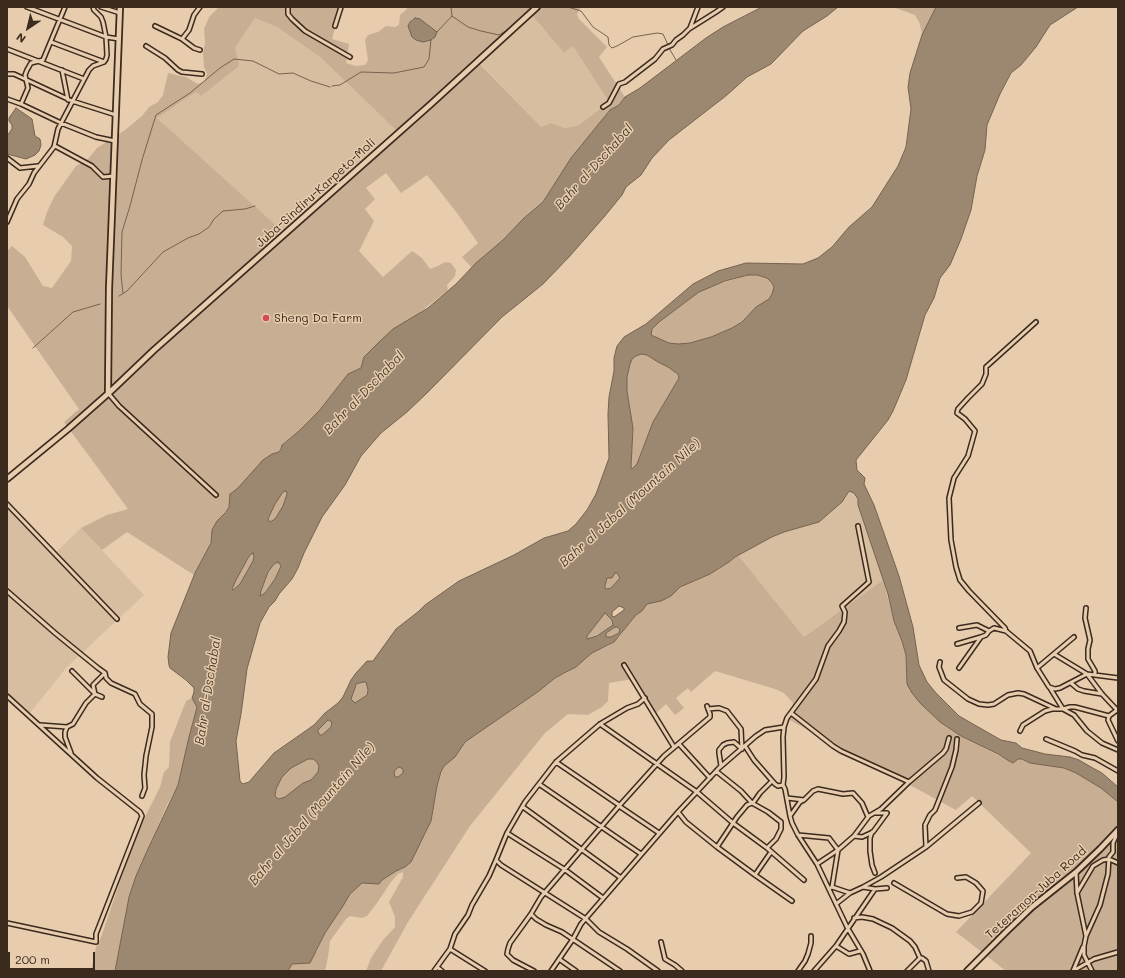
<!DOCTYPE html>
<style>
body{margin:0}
#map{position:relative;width:1125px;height:978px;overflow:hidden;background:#e7cdae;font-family:Mali,sans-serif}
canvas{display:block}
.frame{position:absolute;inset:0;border:8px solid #3b2a1e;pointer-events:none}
.north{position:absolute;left:8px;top:8px;width:40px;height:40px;-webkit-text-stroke:3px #e7cdae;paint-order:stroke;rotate:215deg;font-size:11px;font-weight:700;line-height:16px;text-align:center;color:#3b2a1e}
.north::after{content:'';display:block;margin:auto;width:14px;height:18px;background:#3b2a1e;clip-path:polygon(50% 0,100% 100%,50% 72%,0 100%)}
.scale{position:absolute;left:8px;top:952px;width:87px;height:18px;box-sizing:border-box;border:2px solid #3b2a1e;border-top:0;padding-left:5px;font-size:12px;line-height:14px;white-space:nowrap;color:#3b2a1e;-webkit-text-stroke:3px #e7cdae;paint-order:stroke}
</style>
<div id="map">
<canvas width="1125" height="978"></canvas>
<div class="frame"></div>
<div class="north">N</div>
<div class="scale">200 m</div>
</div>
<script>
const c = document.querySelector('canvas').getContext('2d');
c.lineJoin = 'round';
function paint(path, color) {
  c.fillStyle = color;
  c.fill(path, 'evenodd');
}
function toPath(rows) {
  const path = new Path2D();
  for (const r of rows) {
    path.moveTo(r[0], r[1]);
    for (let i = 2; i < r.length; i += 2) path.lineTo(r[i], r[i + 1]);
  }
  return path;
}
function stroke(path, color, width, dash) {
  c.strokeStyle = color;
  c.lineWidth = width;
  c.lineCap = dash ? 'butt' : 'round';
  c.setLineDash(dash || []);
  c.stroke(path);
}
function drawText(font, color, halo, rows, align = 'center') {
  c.font = font + ' Mali,sans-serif';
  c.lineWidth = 3;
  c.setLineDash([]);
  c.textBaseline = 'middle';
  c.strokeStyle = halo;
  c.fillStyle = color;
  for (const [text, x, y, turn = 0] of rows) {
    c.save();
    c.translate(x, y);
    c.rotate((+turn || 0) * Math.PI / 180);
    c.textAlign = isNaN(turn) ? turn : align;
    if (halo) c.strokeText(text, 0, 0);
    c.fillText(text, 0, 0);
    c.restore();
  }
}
paint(toPath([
 [532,15,564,53,573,46,609,102,579,125,565,128,551,123,541,127,480,63],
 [255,18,277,27,320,57,397,131,283,229,279,228,157,118,196,92,201,96,235,48],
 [849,491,854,493,858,499,858,505,883,580,804,637,738,555,784,532,819,522,837,507,846,497],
 [7,505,55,553,81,528,144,595,66,668,30,713,7,693]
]), '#d7bea0');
paint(toPath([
 [219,7,341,7,332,39,349,44,346,63,356,66,365,65,368,60,365,40,368,35,378,32,386,26,395,27,399,25,400,15,406,10,407,7,581,7,577,14,579,19,607,47,599,57,625,97,619,105,610,110,604,117,595,130,571,158,543,202,524,218,503,240,472,268,462,257,478,243,457,213,427,175,401,193,386,173,366,188,375,199,365,209,374,221,359,251,383,277,412,251,422,258,430,269,438,266,445,262,451,263,456,270,455,276,447,285,448,290,364,357,361,368,348,374,319,411,299,431,282,444,281,449,279,452,272,454,238,489,232,492,229,506,212,530,211,543,194,575,127,532,102,550,81,528,107,515,128,509,64,422,79,409,7,306,7,251,12,246,25,257,43,286,52,288,71,261,72,246,63,237,43,225,47,212,54,197,76,166,88,159,97,148,125,130,142,116,149,107,158,102,163,95,168,73,186,77,198,84,204,82,207,74,204,67,203,54,205,42,204,29,209,17],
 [532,15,564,53,573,46,609,102,579,125,565,128,551,123,541,127,480,64],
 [255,18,277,27,320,57,397,131,283,229,279,228,157,118,196,92,201,96,239,66,235,48],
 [412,19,420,19,437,33,416,40,412,37,408,26],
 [893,7,936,7,922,35,920,24,915,15],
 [748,275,757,275,767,278,772,283,774,288,772,294,769,299,756,307,742,322,732,328,711,337,690,343,678,344,669,343,651,335,652,329,659,322,699,292,709,287],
 [641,354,647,355,658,362,668,367,678,374,679,378,653,422,637,464,632,469,631,467,633,428,627,391,627,377,630,364,632,359,636,356],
 [285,491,287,492,287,494,283,506,275,519,270,522,268,520,275,504,283,492],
 [253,553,254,557,253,561,240,584,233,590,232,589,236,580,250,555],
 [738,555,804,637,883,580,894,621,902,641,906,655,907,675,912,693,920,703,940,722,961,736,1013,763,1018,759,1022,759,1030,763,1064,768,1076,773,1101,788,1118,802,1118,971,1006,971,956,932,1031,853,972,796,956,810,786,718,792,709,793,703,784,693,775,689,715,671,691,692,688,688,676,698,684,708,675,715,666,704,656,713,633,679,609,683,608,701,602,707,588,715,568,714,545,733,470,826,408,922,381,971,366,971,371,958,383,940,395,927,395,917,389,902,403,877,403,872,398,874,391,882,377,903,367,916,362,918,350,916,346,919,330,941,328,957,325,971,288,971,292,964,317,951,325,933,343,906,350,894,356,888,362,883,379,884,382,880,396,871,405,867,426,833,435,800,437,786,444,766,465,742,539,691,555,678,567,673,585,660,592,653,608,646,619,637,636,615,642,611,647,604,661,601,671,596,680,587,710,574,729,562],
 [278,562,281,566,275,579,265,593,262,596,260,596,261,591,268,572,274,564],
 [615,572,617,573,620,578,614,586,606,589,605,588,605,586,607,577],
 [605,613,612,620,613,625,597,636,587,639,587,636],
 [615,627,617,627,620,629,619,633,611,637,606,637,606,633],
 [363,682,366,682,368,690,366,695,355,703,351,699,355,688,356,684],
 [192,698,197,707,196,711,189,737,178,785,167,805,136,876,129,897,115,971,91,971,96,947,100,940,136,835,160,787,164,772,169,767,170,742,186,701],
 [328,720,333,722,331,727,322,735,320,735,318,732,318,730],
 [308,759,313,759,316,761,319,766,318,772,311,780,303,783,285,797,279,799,277,798,275,796,276,789,282,777,291,768],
 [401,767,403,768,403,773,398,777,395,777,394,772,395,770,397,768]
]), '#c8af94');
const water = toPath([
 [762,7,838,7,827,16,803,31,771,64,747,77,727,95,669,140,652,158,641,175,626,187,622,195,604,217,569,257,543,284,502,317,427,393,407,412,381,433,361,456,345,485,322,517,304,553,298,568,292,579,279,594,275,601,269,607,260,623,247,669,241,714,236,741,240,781,243,784,249,782,274,753,314,725,325,713,338,703,343,697,351,680,356,673,367,661,373,661,396,629,419,611,425,605,459,581,514,555,544,538,568,531,576,524,587,510,596,494,609,458,608,414,609,397,614,371,614,358,617,346,624,337,646,324,693,284,718,271,746,263,803,264,818,258,832,247,849,227,872,207,898,166,906,147,911,109,908,87,910,73,922,35,936,7,1078,7,1050,25,1036,47,1021,65,1011,73,1000,94,987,125,985,150,977,176,971,210,961,239,950,265,940,278,934,298,925,315,906,380,893,411,888,420,856,460,857,470,865,478,864,484,874,505,899,576,913,627,919,665,927,682,936,693,959,716,1001,740,1016,743,1022,748,1045,754,1070,757,1079,760,1091,767,1102,773,1118,787,1118,802,1101,788,1076,773,1064,768,1030,763,1022,759,1018,759,1013,763,1009,761,998,754,961,736,940,722,920,703,912,693,907,684,906,655,902,641,894,621,888,594,858,505,858,499,854,493,849,491,842,502,819,522,784,532,772,537,735,557,729,562,710,574,680,587,671,596,661,601,647,604,642,611,636,615,614,642,592,653,576,667,555,678,539,691,465,742,455,757,444,766,441,772,437,786,431,821,411,862,405,867,396,871,382,880,379,884,362,883,350,894,343,906,325,933,310,963,292,964,288,971,115,971,129,897,136,876,147,851,178,785,189,737,196,711,197,707,192,698,194,692,194,688,186,680,170,668,169,665,168,657,171,633,195,573,211,543,212,530,217,521,225,513,229,507,230,494,238,488,263,460,272,454,279,452,281,449,282,445,299,431,319,411,348,374,361,368,364,357,378,343,393,329,428,308,456,284,476,263,503,240,524,218,543,202,571,158,610,110,619,105,625,97,640,88,706,38,723,27,762,7],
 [748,275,757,275,767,278,772,283,774,287,772,294,769,299,756,307,742,322,732,328,711,337,690,343,678,344,669,343,651,335,652,329,659,322,699,292,725,281,748,275],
 [641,354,647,355,658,362,668,367,678,374,679,378,653,422,637,464,632,469,631,467,633,428,627,391,627,377,630,364,632,359,636,356,641,354],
 [285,491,287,492,287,494,283,506,275,519,270,522,268,519,275,504,283,492,285,491],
 [253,553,254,557,253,561,240,584,233,590,232,589,236,580,248,558,250,555,253,553],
 [278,562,281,566,275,579,265,593,260,596,261,591,268,572,274,564,278,562],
 [615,573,617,573,620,578,611,588,606,589,605,588,605,586,607,578,612,578,615,573],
 [619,606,624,608,624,610,614,617,612,616,612,612,619,606],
 [605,613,612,620,613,625,597,636,587,639,587,636,605,613],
 [615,627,617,627,620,629,619,633,611,637,606,637,606,633,615,627],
 [363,682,366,682,368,690,367,695,355,703,351,699,355,688,356,684,363,682],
 [328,720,332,722,331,727,322,735,320,735,318,732,318,730,328,720],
 [308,759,313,759,316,761,319,766,318,772,311,780,303,783,285,797,279,799,277,798,275,796,276,789,282,777,291,768,308,759],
 [399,767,403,769,403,773,398,777,395,777,394,772,397,768,399,767],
 [415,18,420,19,437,32,435,37,431,40,423,42,416,40,412,37,408,26,410,22,415,18],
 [16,108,32,119,35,136,40,139,41,145,39,151,35,155,26,159,7,154,7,136,12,129,12,125,9,121,9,118,16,108]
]);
paint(water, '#9c8770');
stroke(water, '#75624f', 1);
stroke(toPath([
 [451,7,452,16,468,27,481,31,499,35,507,30,510,30],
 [568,7,581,11,593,27,608,37,609,45,612,48,617,46,633,37,657,33,663,34,668,45],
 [523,17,532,7],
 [437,32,452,16],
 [669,48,676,60],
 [332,86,340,85,361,72,394,73,424,67,429,59,431,40],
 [123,293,121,275,122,232,130,206,142,160,156,115,190,93,220,68,234,59,253,61,279,74,293,73,311,81,330,87],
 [119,296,127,291,163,252,188,238,199,234,209,227,214,219,223,211,245,209,255,206],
 [33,348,73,312,100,304]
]), '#75624f', 1);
const street = toPath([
 [27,7,106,37,119,39],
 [101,7,120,13],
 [288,7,288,14,292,19,305,31,350,57],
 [155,26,182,39,194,48,200,50],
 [335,26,341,7],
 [690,28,698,7],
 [182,39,189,30,194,15,200,7],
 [51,42,104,62],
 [146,46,165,58,178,70,182,72,202,74],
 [7,49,84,79],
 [62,70,68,100],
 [7,74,14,74,72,101,116,115],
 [7,99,21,104,61,123,96,137,115,141],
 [21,104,28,88,25,75,27,70,31,63,43,60,65,7],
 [603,107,609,103,619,84,625,82,655,59,663,49,672,45,676,40,683,35,689,29,716,12,723,7],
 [55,146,92,166,103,177,114,176],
 [7,158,20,168,38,166],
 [7,222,17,199,29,184,34,173,54,147,58,129,89,70,93,66,104,62,106,59,107,55,106,37,103,22,101,17,94,10,93,7],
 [1036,322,986,367,986,374,982,384,968,398,958,409,957,413,965,419,975,431,968,456,954,478,949,498,951,540,956,567,960,580,969,591,1005,628,1006,631,1030,651,1037,668,1049,687,1055,689,1060,688,1087,674,1118,678],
 [108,393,119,406,216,495],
 [7,504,117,619],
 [858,526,869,582,842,606,845,612,844,622,839,631,828,646,816,679,787,718,784,727,783,737,784,777,783,785,785,789,790,816,792,823,798,835,817,864,847,927,863,954,870,971],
 [7,591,55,633,98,668,105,673,106,678,111,683,135,694,140,704,152,714,152,727,146,756,144,775,145,788,142,796],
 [1086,608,1085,618,1090,640,1088,649,1088,659,1095,671,1095,675],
 [959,628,977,625,989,631],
 [957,644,981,637],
 [1054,654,1087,674,1102,694,1118,711],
 [940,662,939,667,944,680,968,699,979,704,988,705,994,704,1008,695,1018,693,1024,694,1056,709],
 [624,665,674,747],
 [959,668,981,637,986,635,989,631,994,628,1006,631],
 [1037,668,1074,637],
 [72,671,95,694,102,697],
 [1071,683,1078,689,1084,691,1102,694],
 [1050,688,1063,709,1070,707,1075,707,1109,716],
 [7,696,97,778,140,812,142,816,96,934,96,942,7,923],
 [645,698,638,704,627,708,600,724,556,762,525,802,507,833,496,860,501,865,586,919,599,932,627,949,658,971],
 [708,709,719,708,727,711,741,729,742,749],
 [1117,710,1109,716,1108,720,1118,741],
 [791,713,833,746,841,751,909,782],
 [600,724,697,792,733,823,767,848,804,880],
 [40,725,67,727],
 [1020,731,1023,725,1045,711,1052,709,1063,709,1074,715,1087,731,1102,743,1118,750],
 [1046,739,1075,751,1082,755,1095,758,1118,771],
 [679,744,710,778],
 [745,746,754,760,775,784,778,786,783,785],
 [71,753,65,737,65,732,67,727,73,724,86,703,95,694,93,685,105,673],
 [556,762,619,805],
 [721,766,719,753,719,750,723,745,727,743,734,742,742,749],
 [716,771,741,791,752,803],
 [539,784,641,854],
 [787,798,804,800],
 [753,803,760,793,772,781],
 [619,806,659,833],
 [523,807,621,878],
 [678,812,686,822,717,847,755,875,792,901],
 [790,816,800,802,804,800,813,791,818,789,843,794,853,793,862,803,868,817],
 [872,832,870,838,870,851,872,865,875,873],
 [507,833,564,869,603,898],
 [798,835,829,838,838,850,832,887,830,888],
 [854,836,862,837,873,832,887,813,876,813],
 [717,847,737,817,747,805,752,803,768,812,781,822,781,829,776,839,767,848],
 [926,847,925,825,930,815,935,810,952,767,956,750,957,739],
 [817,864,838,850,854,836,869,816,881,809,909,782,943,753,946,749,949,738],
 [1076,872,1077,893,1086,936,1084,946,1084,955,1092,971],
 [755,875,771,852],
 [894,883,947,914,959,916,972,912,981,903,983,891,976,883,966,877,957,878],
 [832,887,850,893],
 [863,887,881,877,926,847,979,803],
 [1077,893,1093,866,1103,860,1109,859,1118,863],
 [836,904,850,893,863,887,875,889,887,888],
 [531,914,510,943,508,949,507,954,513,960,534,971],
 [854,918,862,917,873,919,892,928,910,941,915,947,920,958],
 [1086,936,1100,905,1108,874,1109,857,1113,852,1113,843,1118,832],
 [661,942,665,959,675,965,682,971],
 [836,946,849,954,860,951],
 [450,949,485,971],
 [559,959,576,971],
 [437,967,442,971],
 [434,971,450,949,455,934,468,915,472,905,489,876,496,860],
 [551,971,573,939,581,924,678,812,719,768,756,736,765,730,784,727],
 [620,971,562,932,546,925,536,919,531,914,541,897,619,806,664,756,710,717,710,714,707,706],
 [798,971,805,961,808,954,811,943,811,936],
 [814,971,836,946,875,889],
 [907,971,920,958,922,958,926,961,929,971],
 [1073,971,1094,959,1118,952],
 [1073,971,1083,947]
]);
const secondary = toPath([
 [108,393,109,289,120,7],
 [7,479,68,429,111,391,154,350,431,104,537,7],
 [967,971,1007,931,1032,907,1076,872,1100,849,1118,830]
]);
stroke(street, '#3b2a1e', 6);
stroke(secondary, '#3b2a1e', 8);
stroke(street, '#e7cdae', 3);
stroke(secondary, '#e7cdae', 4.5);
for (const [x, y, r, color] of [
 [266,318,4,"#d1495b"]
]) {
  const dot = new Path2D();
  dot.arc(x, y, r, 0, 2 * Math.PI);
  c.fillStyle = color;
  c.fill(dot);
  stroke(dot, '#e7cdae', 1.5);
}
drawText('12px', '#3b2a1e', '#e7cdae', [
 ["Juba-Sindiru-Karpeto-Moli",316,193,-42],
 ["Teteramon-Juba Road",1036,893,-42]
]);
drawText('12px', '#3b2a1e', '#e7cdae', [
 ["Sheng Da Farm",274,318]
], 'left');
drawText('italic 13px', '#4e3d2e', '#e7cdae', [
 ["Bahr al-Dschabal",594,167,-48],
 ["Bahr al-Dschabal",364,393,-46],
 ["Bahr al Jabal (Mountain Nile)",630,503,-42],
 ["Bahr al-Dschabal",208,691,-81],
 ["Bahr al Jabal (Mountain Nile)",312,814,-49]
]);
</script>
